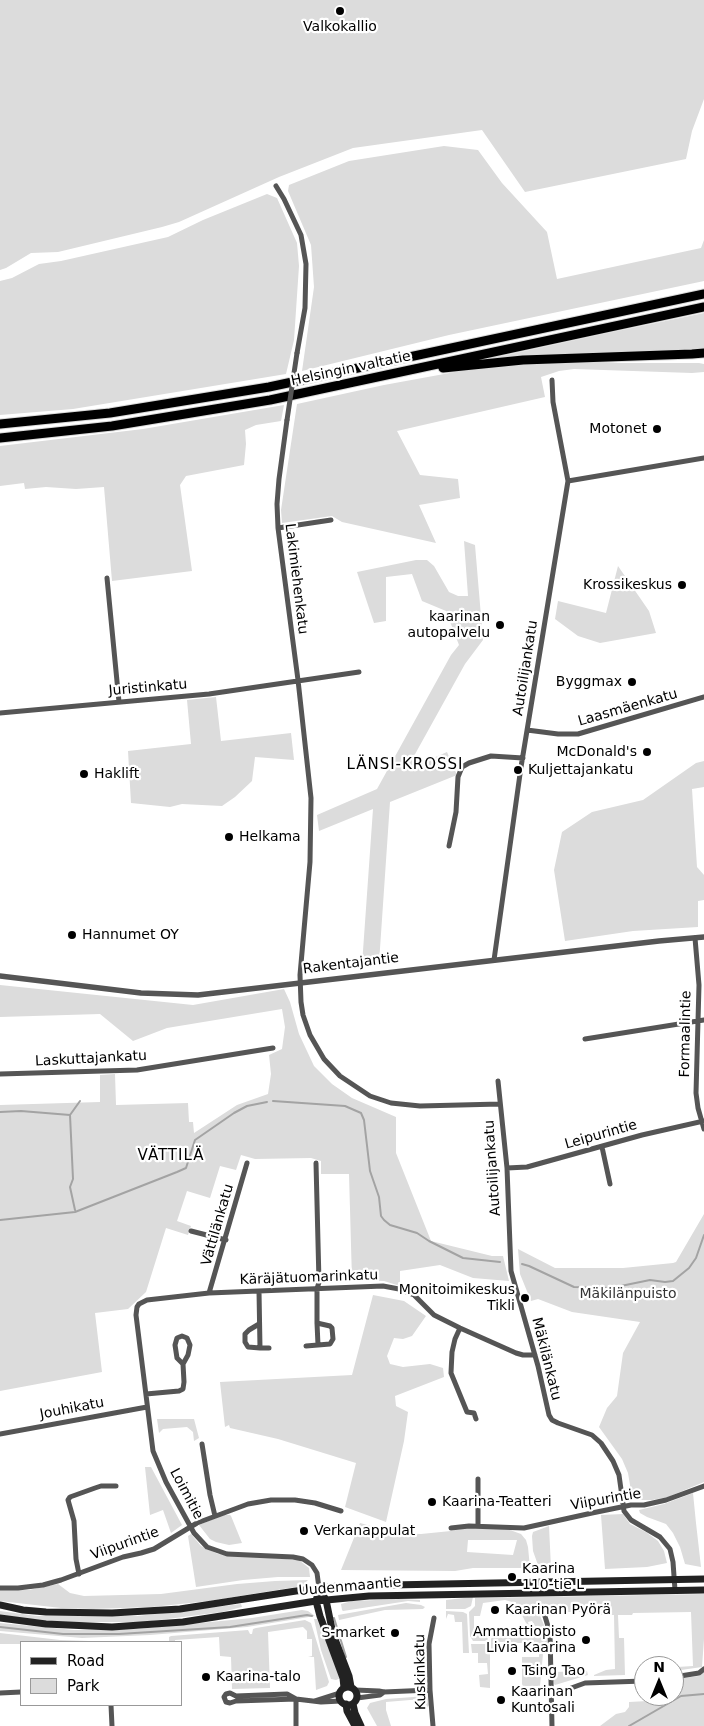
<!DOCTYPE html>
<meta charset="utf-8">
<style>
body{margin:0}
#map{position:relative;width:704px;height:1726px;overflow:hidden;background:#fff;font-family:"DejaVu Sans",sans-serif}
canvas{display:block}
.legend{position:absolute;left:20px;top:1641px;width:162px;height:65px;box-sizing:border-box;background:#fff;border:1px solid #999;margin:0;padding:6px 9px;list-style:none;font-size:15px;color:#000}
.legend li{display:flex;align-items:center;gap:10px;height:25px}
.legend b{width:25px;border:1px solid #999}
.north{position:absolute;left:634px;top:1656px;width:50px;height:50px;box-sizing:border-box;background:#fff;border:1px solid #999;border-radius:50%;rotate:0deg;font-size:14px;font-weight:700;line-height:20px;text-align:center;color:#000}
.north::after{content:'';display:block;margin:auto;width:18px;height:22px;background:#000;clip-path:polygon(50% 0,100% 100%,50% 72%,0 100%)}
</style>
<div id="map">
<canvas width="704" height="1726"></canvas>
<ul class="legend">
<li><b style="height:6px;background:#222"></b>Road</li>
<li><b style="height:14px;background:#dcdcdc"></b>Park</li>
</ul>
<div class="north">N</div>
</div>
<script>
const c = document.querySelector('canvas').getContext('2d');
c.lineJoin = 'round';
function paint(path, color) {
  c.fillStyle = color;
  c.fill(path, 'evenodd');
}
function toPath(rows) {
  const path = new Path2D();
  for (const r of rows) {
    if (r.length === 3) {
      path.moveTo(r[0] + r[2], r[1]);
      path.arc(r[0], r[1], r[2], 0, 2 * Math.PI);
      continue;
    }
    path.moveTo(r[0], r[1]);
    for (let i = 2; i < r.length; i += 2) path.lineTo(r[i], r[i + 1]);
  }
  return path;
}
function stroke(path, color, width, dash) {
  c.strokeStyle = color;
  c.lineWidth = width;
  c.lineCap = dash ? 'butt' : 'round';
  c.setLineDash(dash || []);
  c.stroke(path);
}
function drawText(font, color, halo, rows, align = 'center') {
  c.font = font + ' "DejaVu Sans",sans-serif';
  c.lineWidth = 4.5;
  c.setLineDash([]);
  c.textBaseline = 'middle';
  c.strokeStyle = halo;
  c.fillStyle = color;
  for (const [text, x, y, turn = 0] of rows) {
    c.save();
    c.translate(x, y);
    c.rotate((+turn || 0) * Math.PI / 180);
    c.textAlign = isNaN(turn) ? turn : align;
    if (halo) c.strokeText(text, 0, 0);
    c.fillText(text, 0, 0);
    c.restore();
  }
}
paint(toPath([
 [0,0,704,0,704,99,692,131,686,159,525,192,482,130,353,148,279,177,179,222,162,227,58,252,31,253,6,268,0,270],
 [444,146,478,150,502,183,547,232,557,279,701,248,704,240,704,281,449,335,302,371,314,287,311,245,288,191,289,185,349,161],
 [267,194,277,198,297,243,299,266,294,340,286,374,73,409,0,415,0,281,12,278,39,264,61,261,168,237,203,220],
 [704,313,704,350,479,361,603,334],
 [582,361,618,363,699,363,704,364,704,372,692,373,574,369,559,371,541,377,545,397,397,431,420,475,458,479,460,498,419,505,436,543,342,522,332,516,282,523,281,510,297,404,384,385,477,368,529,363],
 [284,405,281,421,256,425,245,430,246,444,244,465,186,476,180,485,192,571,112,581,104,487,76,489,46,487,25,489,24,483,0,486,0,446,143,429],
 [464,541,475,545,483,640,465,664,414,756,424,762,447,752,457,775,390,802,379,963,362,965,373,809,319,831,317,815,377,789,451,655,459,645,446,611,422,601,412,574,386,577,386,621,374,623,357,572,416,560,427,560,434,566,449,592,458,596,468,596],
 [618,566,649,611,656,633,600,643,578,636,555,619,558,601,606,613],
 [216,697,221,741,291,733,294,760,255,757,252,781,235,797,222,806,182,804,170,807,131,803,128,751,191,744,187,700],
 [704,761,704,787,692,789,697,867,704,875,704,900,698,901,698,927,633,931,565,941,554,870,562,832,592,812,643,800,696,763],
 [0,985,193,1005,284,989,290,1002,299,1034,314,1066,332,1084,352,1098,396,1117,396,1153,431,1241,492,1256,503,1256,509,1281,473,1278,440,1265,400,1271,400,1286,384,1281,352,1280,349,1174,321,1174,321,1161,311,1158,255,1159,241,1155,236,1170,220,1166,210,1198,187,1191,177,1221,191,1226,188,1235,166,1228,146,1292,128,1309,95,1313,102,1372,0,1391,0,1105,100,1102,100,1075,115,1074,116,1105,188,1103,189,1122,193,1122,194,1133,237,1105,268,1094,271,1074,269,1055,282,1049,285,1027,282,1009,167,1028,133,1041,100,1014,0,1017],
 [704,1214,704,1482,668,1497,652,1500,638,1500,632,1497,628,1473,622,1459,599,1427,607,1408,617,1396,623,1353,640,1322,572,1312,538,1299,531,1301,520,1274,518,1249,555,1268,623,1268,673,1263,676,1262],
 [373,1295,404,1301,426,1316,412,1336,403,1339,394,1338,387,1356,390,1364,403,1367,430,1364,443,1368,444,1377,395,1396,396,1406,408,1412,404,1441,386,1522,345,1507,356,1463,278,1439,230,1428,229,1425,225,1427,220,1382,352,1375],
 [157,1419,194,1419,199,1438,194,1441,193,1432,187,1427,163,1429,159,1433],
 [145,1467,151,1467,182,1525,171,1533,163,1510,150,1515],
 [693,1493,696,1523,701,1567,685,1564,680,1547,673,1533,666,1524,647,1517,640,1513,639,1510,664,1504],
 [623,1514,630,1524,646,1532,658,1541,664,1551,667,1563,647,1567,605,1569,601,1515],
 [223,1515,230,1515,231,1516,242,1543,229,1545,216,1542,210,1539,199,1525],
 [360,1523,397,1533,421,1534,451,1531,471,1527,485,1527,510,1530,521,1534,526,1540,528,1547,530,1568,473,1568,455,1571,341,1570],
 [468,1540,517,1540,513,1555,467,1552],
 [549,1526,551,1568,538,1565,533,1551,532,1536,533,1532],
 [191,1534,201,1546,218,1554,299,1560,309,1568,310,1577,278,1577,243,1580,196,1587,188,1536],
 [308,1580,302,1586,296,1587,209,1601,152,1607,92,1609,61,1608,0,1601,0,1590,29,1590,58,1584,70,1593,84,1596,161,1594,237,1584,275,1581],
 [704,1594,704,1639,702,1667,674,1671,677,1667,693,1666,691,1612,633,1613,632,1615,618,1615,619,1638,624,1638,625,1675,594,1676,594,1675,606,1670,615,1669,614,1615,590,1615,583,1612,557,1612,552,1616,550,1615,549,1610,546,1605,538,1606,538,1611,546,1630,544,1631,536,1628,532,1621,528,1622,529,1626,526,1623,519,1609,512,1602,505,1600,483,1603,480,1616,474,1616,474,1631,487,1635,488,1641,473,1641,470,1636,469,1612,475,1606,475,1598],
 [473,1597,471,1606,465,1609,446,1609,446,1600],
 [400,1599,420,1600,420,1602,408,1601,343,1611,342,1610,341,1604,352,1601],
 [406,1603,421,1605,425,1607,423,1609,385,1610,339,1620,338,1615],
 [241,1604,242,1607,222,1612,144,1622,58,1622,0,1616,0,1611,37,1616,137,1616],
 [302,1610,308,1611,315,1616,247,1627,150,1635,82,1638,0,1631,0,1623,74,1630,138,1629,252,1618],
 [446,1611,463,1612,467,1614,469,1653,463,1653,462,1622,455,1622,454,1615,448,1614,446,1619],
 [314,1619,317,1619,341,1678,336,1680,331,1679,321,1650],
 [305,1620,311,1623,329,1682,327,1686,316,1690,314,1657,308,1657,312,1656,312,1639,307,1639,307,1631,303,1627,268,1632,270,1688,232,1689,231,1657,220,1656,219,1637,175,1640,175,1642,169,1642,169,1637,171,1636,248,1630,250,1634,252,1634,253,1629,256,1628],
 [521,1631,524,1631,524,1635,538,1636,540,1634,546,1636,548,1647,545,1649,539,1648,539,1643,509,1643,509,1648,506,1648,506,1642,496,1642,496,1650,491,1650,491,1639,493,1636,514,1636],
 [0,1633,60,1640,89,1641,89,1642,21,1642,21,1644,0,1644],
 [471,1644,486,1644,490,1646,490,1688,480,1687,479,1675,488,1674,487,1663,478,1663,478,1653,472,1653],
 [539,1654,543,1654,540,1686,523,1686,522,1684,522,1657,539,1657],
 [554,1672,587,1671,588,1675,555,1685,554,1684],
 [704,1672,704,1726,600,1726,616,1714,625,1712,629,1707,629,1702,648,1701,652,1696,674,1696,676,1679,699,1676],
 [427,1696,429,1705,426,1709,423,1707,422,1699,386,1702,386,1710,391,1726,377,1726,367,1708,370,1703,386,1699]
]), '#dcdcdc');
stroke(toPath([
 [273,1101,345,1106,361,1113,364,1120,370,1171,379,1197,381,1216,384,1220,390,1225,417,1233,429,1241,463,1258,500,1262],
 [0,1112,21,1111,70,1115],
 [75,1210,70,1187,73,1179,70,1115,80,1101],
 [0,1220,75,1212,177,1172,186,1168,195,1140,234,1113,247,1106,267,1102],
 [522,1264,529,1266,574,1287,611,1288,650,1280,665,1282,673,1281,689,1268,696,1258,704,1235],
 [334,1618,346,1657],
 [0,1627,63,1634,119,1634,230,1627,307,1615,312,1616],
 [629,1726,681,1696,704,1694]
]), '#a3a3a3', 2);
const motorway = toPath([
 [443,368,523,360,692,354,704,353],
 [0,424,110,413,269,387,704,294],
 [0,438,112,426,270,400,704,307]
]);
stroke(motorway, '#dbdbdb', 11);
stroke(toPath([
 [276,186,284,199,301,235,306,264,305,308,297,353],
 [287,420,279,479,277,504,278,528,298,680,311,798,310,862,300,975,301,1002,303,1015,310,1035,324,1059,340,1076,370,1096,391,1103,420,1106,500,1104],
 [568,481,704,458],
 [278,528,331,520],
 [107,578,119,702],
 [0,713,209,694,359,672],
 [527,730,558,734,578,734,704,697],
 [449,846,456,812,458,777,462,767,469,763,491,756,523,758],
 [695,938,699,985,696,1093,698,1108,704,1129],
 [494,960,521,767,568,481,553,402,552,380],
 [585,1039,704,1020],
 [0,1074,137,1070,273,1048],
 [498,1081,507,1168,511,1271,538,1366,549,1415,552,1420,558,1423,592,1435,601,1443,613,1461,619,1475,624,1511,631,1520,660,1537,670,1549,673,1562,675,1590],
 [602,1147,610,1184],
 [316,1163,319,1282,317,1289,317,1323,318,1345,330,1344,333,1339,332,1328,330,1326,317,1323],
 [507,1168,527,1167,642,1135,704,1121],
 [191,1231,226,1240],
 [259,1291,260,1348,248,1347,245,1342,245,1334,249,1330,259,1324],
 [209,1293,247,1163],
 [460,1328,455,1339,452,1352,451,1373,467,1412,474,1413,476,1419],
 [306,1346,318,1345],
 [260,1348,269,1348],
 [146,1394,179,1391,183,1389,184,1382,183,1364,188,1355,190,1345,187,1338,182,1336,177,1338,175,1345,177,1358,183,1364],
 [0,1434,147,1407],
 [202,1444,210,1495,215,1516],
 [478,1479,478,1526],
 [451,1528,469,1526,524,1528,592,1513,631,1505,644,1505,666,1500,704,1486],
 [79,1574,76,1559,74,1521,68,1500,70,1497,95,1488,101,1486,116,1486],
 [0,1588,18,1588,43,1585,61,1580,123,1557,141,1553,154,1549,197,1523,248,1504,271,1500,295,1500,315,1503,341,1511],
 [319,1588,317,1573,312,1565,303,1559,293,1557,227,1554,207,1547,194,1533,166,1482,153,1451,136,1315,137,1307,139,1304,147,1300,209,1293,383,1286,399,1289,414,1295,434,1315,460,1328,516,1353,523,1355,535,1355],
 [544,1613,550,1633,552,1726],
 [674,1677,699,1673,704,1669],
 [355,1690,379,1691,384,1692,430,1690],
 [0,1693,21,1692],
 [552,1695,585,1683,644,1681],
 [357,1698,380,1695,384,1692],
 [296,1699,287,1694,236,1696,230,1693,226,1694,224,1697,226,1702,230,1703,236,1701,296,1699,321,1702,341,1701],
 [296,1699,296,1726],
 [315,1701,340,1693],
 [111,1705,112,1726],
 [433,1726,430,1690,429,1644,434,1618]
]), '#555', 5);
stroke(toPath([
 [0,976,141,993,198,995,659,941,704,937]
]), '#555', 5.5);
stroke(toPath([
 [319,1588,326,1600,333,1634,349,1676,351,1687],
 [319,1588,316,1601,320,1616,343,1678,344,1688],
 [0,1605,23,1610,46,1612,112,1613,180,1609,296,1591,338,1586,704,1579],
 [0,1618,46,1624,112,1627,183,1622,316,1601,369,1596,704,1590],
 [348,1696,9],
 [346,1704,347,1711,355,1726],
 [353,1704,355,1713,361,1726]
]), '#222', 7);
stroke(motorway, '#000', 9);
stroke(toPath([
 [287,420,297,353]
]), '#555', 5);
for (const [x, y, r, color] of [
 [340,11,5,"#000"],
 [657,429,5,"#000"],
 [682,585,5,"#000"],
 [500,625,5,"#000"],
 [632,682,5,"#000"],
 [647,752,5,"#000"],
 [518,770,5,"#000"],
 [84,774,5,"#000"],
 [229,837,5,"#000"],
 [72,935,5,"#000"],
 [525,1298,5,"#000"],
 [432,1502,5,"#000"],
 [304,1531,5,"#000"],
 [512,1577,5,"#000"],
 [495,1610,5,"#000"],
 [395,1633,5,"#000"],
 [586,1640,5,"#000"],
 [512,1671,5,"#000"],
 [206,1677,5,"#000"],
 [501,1700,5,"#000"]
]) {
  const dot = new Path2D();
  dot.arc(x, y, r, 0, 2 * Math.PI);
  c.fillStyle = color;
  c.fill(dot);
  stroke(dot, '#fff', 2);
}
drawText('14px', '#000', '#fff', [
 ["Valkokallio",340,27,"center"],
 ["Motonet",647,429,"right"],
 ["Krossikeskus",672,585,"right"],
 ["kaarinan",490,617,"right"],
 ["autopalvelu",490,633,"right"],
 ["Byggmax",622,682,"right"],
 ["McDonald's",637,752,"right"],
 ["Kuljettajankatu",528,770],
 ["Haklift",94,774],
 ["Helkama",239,837],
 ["Hannumet OY",82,935],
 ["Monitoimikeskus",515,1290,"right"],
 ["Tikli",515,1306,"right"],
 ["Kaarina-Teatteri",442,1502],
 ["Verkanappulat",314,1531],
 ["Kaarina",522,1569],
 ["110-tie L",522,1585],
 ["Kaarinan Pyörä",505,1610],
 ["Ammattiopisto",576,1632,"right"],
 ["Livia Kaarina",576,1648,"right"],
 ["S-market",385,1633,"right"],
 ["Tsing Tao",522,1671],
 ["Kaarina-talo",216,1677],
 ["Kaarinan",511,1692],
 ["Kuntosali",511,1708]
], 'left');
drawText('14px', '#000', '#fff', [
 ["Helsingin valtatie",351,369,-12],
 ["Lakimiehenkatu",296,579,83],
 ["Autoilijankatu",526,668,-81],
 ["Juristinkatu",148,688,-5],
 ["Laasmäenkatu",628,708,-16],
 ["Rakentajantie",351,964,-7],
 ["Formaalintie",686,1034,-89],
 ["Laskuttajankatu",91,1059,-3],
 ["Leipurintie",601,1135,-16],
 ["Autoilijankatu",493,1168,-94],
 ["Vättilänkatu",218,1225,-74],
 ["Käräjätuomarinkatu",309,1278,-2],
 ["Mäkilänkatu",546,1359,76],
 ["Jouhikatu",72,1409,-11],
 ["Loimitie",186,1494,62],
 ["Viipurintie",606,1500,-10],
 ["Viipurintie",125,1544,-20],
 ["Uudenmaantie",350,1587,-5],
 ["Kuskinkatu",421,1672,-91]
]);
drawText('14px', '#333', '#fff', [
 ["Mäkilänpuisto",628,1294]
]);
c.letterSpacing = '1px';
drawText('15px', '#000', '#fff', [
 ["LÄNSI-KROSSI",405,765],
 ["VÄTTILÄ",171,1156]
]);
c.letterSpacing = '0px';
</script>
